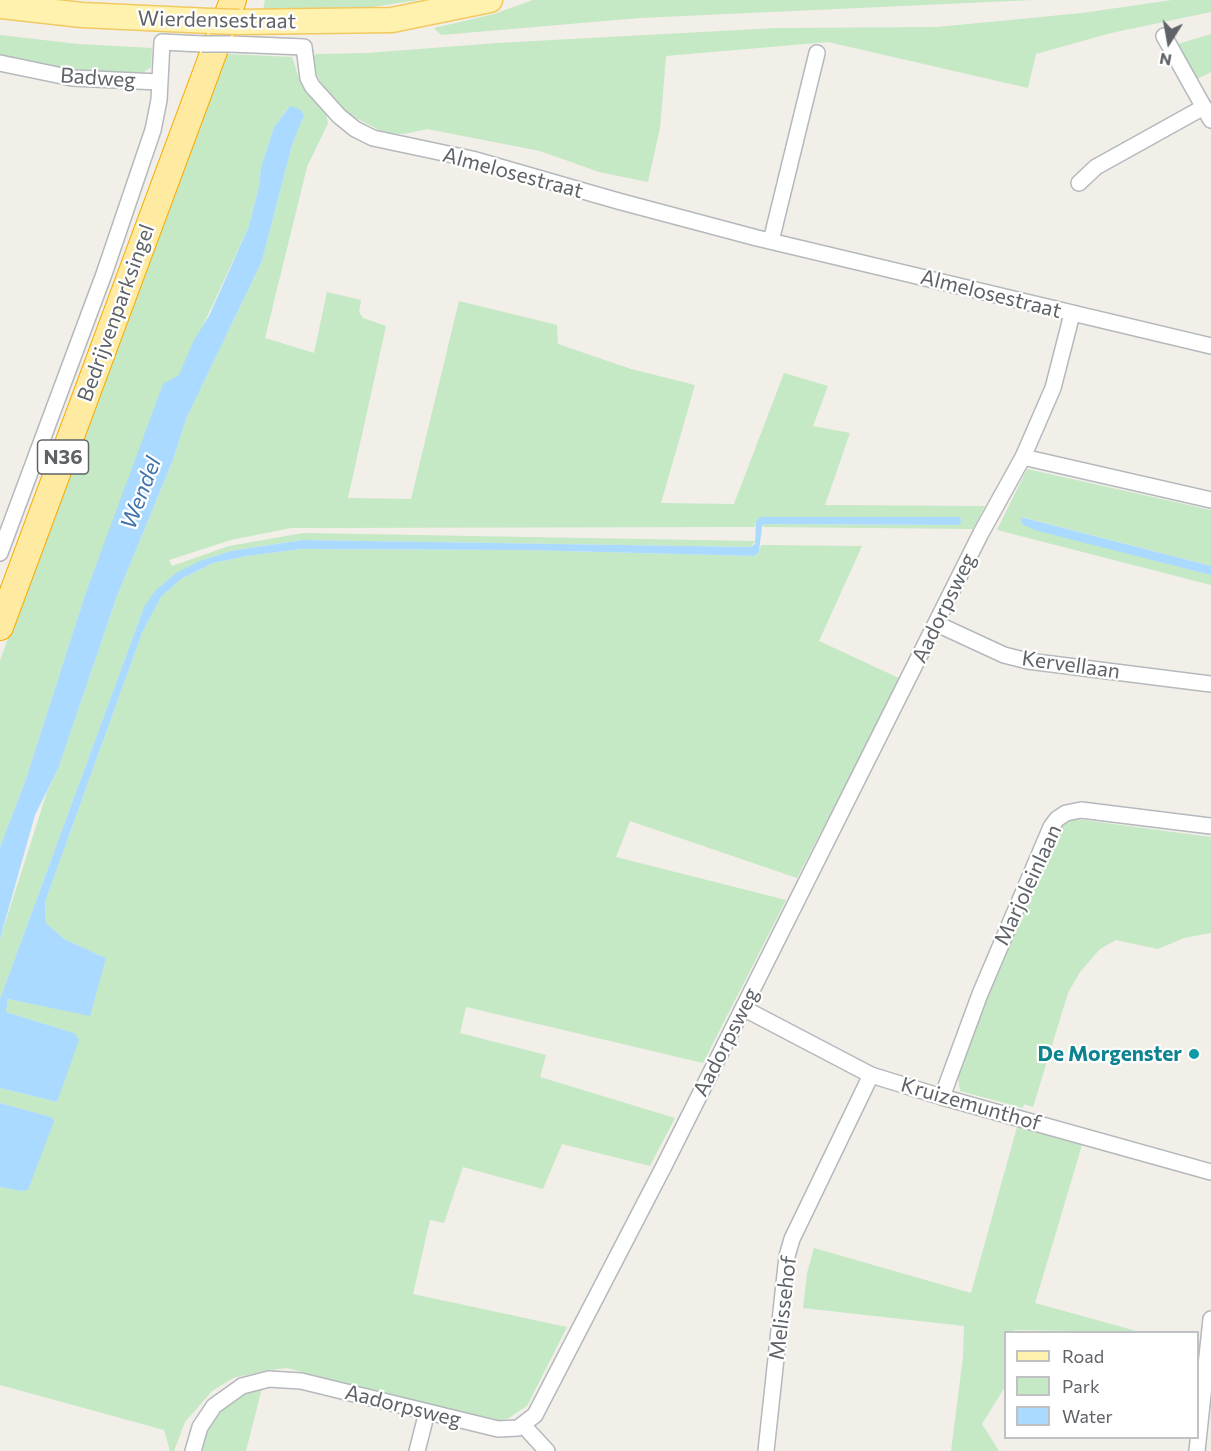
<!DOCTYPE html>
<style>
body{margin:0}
#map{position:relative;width:1211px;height:1451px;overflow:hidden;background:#f1efe8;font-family:Commissioner,sans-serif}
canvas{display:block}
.legend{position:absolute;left:1004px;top:1331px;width:195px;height:108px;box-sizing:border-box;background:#fff;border:2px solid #bfc1c3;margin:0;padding:8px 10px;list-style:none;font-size:18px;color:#5f6368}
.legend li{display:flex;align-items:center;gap:12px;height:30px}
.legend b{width:30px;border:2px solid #bfc1c3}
.north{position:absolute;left:1139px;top:12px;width:60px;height:60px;-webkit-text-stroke:4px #fff;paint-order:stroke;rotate:191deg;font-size:16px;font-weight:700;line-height:24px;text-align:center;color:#5f6368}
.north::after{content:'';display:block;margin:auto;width:21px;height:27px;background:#5f6368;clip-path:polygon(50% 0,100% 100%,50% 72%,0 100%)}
</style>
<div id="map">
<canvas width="1211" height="1451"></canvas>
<ul class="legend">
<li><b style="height:8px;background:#fff2af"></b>Road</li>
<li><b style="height:16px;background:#c5e8c5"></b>Park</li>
<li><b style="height:16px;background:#aadaff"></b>Water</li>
</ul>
<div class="north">N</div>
</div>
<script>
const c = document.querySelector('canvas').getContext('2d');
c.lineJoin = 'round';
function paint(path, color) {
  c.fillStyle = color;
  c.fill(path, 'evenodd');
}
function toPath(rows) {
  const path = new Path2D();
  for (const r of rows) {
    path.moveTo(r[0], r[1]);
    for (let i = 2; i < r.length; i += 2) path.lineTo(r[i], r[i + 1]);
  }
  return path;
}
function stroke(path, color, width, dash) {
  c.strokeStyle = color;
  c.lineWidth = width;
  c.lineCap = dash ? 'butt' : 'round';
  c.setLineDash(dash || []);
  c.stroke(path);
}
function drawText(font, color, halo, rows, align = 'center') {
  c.font = font + ' Commissioner,sans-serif';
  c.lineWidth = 4.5;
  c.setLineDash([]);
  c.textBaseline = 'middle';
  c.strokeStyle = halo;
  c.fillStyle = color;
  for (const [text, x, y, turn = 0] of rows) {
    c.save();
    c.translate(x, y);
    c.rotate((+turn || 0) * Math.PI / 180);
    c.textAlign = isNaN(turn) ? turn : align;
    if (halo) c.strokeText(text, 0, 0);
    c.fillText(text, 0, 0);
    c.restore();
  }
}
paint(toPath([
 [265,0,419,0,358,9,263,10],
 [533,0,1033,0,640,18,441,35,434,28,494,14],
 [1172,0,1211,0,1211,12,1111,33,1036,54,1028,88,828,42,666,56,660,128,648,182,599,172,540,151,427,129,404,134,385,133,358,119,350,119,322,86,312,62,312,56,317,54,367,53,497,43,776,28,937,27,1082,13],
 [1211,34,1211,72,1197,79,1178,44],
 [0,35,78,44,152,48,151,67,140,75,47,67,0,56],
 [227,54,292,57,301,84,326,114,328,123,307,167,265,338,314,353,327,292,361,300,359,312,363,318,386,326,348,498,411,499,459,301,557,325,558,344,631,369,695,385,661,503,734,504,784,373,828,386,813,426,850,433,825,505,985,506,973,529,762,527,765,524,959,525,961,520,959,517,872,517,756,522,755,527,291,528,231,540,169,560,172,566,229,546,303,533,755,541,751,547,302,540,231,551,202,560,144,607,0,999,0,939,47,792,58,769,117,596,173,460,186,419,262,261,292,145,302,119,301,112,288,108,274,127,261,167,259,186,249,226,116,514,85,595,26,779,0,847,0,660],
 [1027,469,1211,510,1211,566,1022,517,1022,524,1037,529,1211,575,1211,585,997,530],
 [761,545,862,546,819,641,901,679,797,878,630,821,616,857,786,900,703,1063,466,1007,460,1033,546,1055,540,1077,675,1118,650,1166,562,1144,543,1189,463,1167,444,1223,430,1220,413,1294,567,1327,527,1406,507,1419,489,1422,287,1368,269,1370,233,1378,212,1391,185,1422,174,1451,170,1451,164,1430,0,1385,0,1187,20,1191,51,1117,0,1103,0,1088,57,1102,74,1033,6,1012,8,999,89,1015,106,958,64,939,46,923,45,902,142,633,161,597,181,579,213,563,247,556,301,549,523,550,755,556,759,552],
 [1068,818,1211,837,1211,933,1184,938,1158,949,1116,940,1100,949,1080,972,1068,993,1033,1107,1024,1104,1023,1108,960,1091,957,1070,963,1052,1063,823],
 [1017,1127,1082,1145,1035,1303,1140,1332,1015,1330,1014,1332,1006,1332,1005,1387,982,1424,999,1451,951,1451,963,1357,964,1326,803,1308,807,1273,814,1248,971,1293],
 [262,1388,246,1451,197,1451,213,1415,243,1393]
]), '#c5e8c5');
paint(toPath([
 [290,106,301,110,304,115,292,145,262,261,186,419,173,460,117,596,58,769,35,815,0,939,0,847,26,779,85,595,163,384,179,375,194,340,209,316,249,226,259,186,261,167,274,127],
 [760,517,960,517,961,520,960,525,765,524,762,526,759,552,755,556,523,550,301,549,247,556,213,563,181,579,161,597,142,633,45,902,46,923,64,939,106,958,90,1016,8,999,6,1012,74,1033,79,1040,57,1102,0,1088,0,999,144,607,155,591,176,573,202,560,231,551,302,540,751,547,755,544,756,522],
 [1021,517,1211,566,1211,575,1038,531,1022,524],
 [0,1103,51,1117,54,1121,28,1190,20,1191,0,1187]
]), '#aadaff');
const minor = toPath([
 [1164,36,1211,120],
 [231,44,304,47,308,78,312,86,339,116,355,129,373,138,472,159,618,201,757,238,1211,346],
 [0,63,72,78,159,82],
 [1079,183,1096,167,1204,107],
 [771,241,817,53],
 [1023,457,1211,500],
 [0,553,104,274,153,130,159,100,162,42,202,44],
 [937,624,1004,655,1028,661,1211,684],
 [743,1008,871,1075,942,1097,1211,1172],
 [942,1097,980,994,1051,827,1057,819,1066,813,1081,810,1211,826],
 [523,1425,547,1451],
 [193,1451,200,1427,214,1406,242,1386,269,1379,301,1381,498,1429,518,1428,535,1415,664,1166,981,533,1023,457,1053,388,1072,314],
 [417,1451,427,1412],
 [766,1451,787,1256,792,1239,871,1075],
 [1197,1451,1211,1319]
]);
const primary = toPath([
 [0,6,82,15,210,21],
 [239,22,392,20,490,0]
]);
const trunk = toPath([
 [0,627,233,0]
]);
stroke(minor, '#b5b8bc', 18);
stroke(primary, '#f2c960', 27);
stroke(trunk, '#f9ab00', 28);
stroke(minor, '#fff', 15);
stroke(primary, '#fff2af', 24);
stroke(trunk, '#feeaa1', 26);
const minorBridge = toPath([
 [202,44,231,44]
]);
const primaryBridge = toPath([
 [210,21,239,22]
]);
stroke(minorBridge, '#b5b8bc', 18, []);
stroke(primaryBridge, '#f2c960', 27, []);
stroke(minorBridge, '#fff', 15);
stroke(primaryBridge, '#fff2af', 24);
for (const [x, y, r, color] of [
 [1194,1054,6,"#0f9aa8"]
]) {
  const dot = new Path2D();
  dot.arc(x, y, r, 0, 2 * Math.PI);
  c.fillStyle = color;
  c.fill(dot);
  stroke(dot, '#fff', 2);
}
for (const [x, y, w] of [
 [63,457,51]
]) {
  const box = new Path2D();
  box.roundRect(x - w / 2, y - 17, w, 34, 4.5);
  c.fillStyle = '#fff';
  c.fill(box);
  stroke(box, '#5f6368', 1.5);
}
drawText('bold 20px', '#5f6368', null, [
 ["N36",63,457]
]);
drawText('21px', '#5f6368', '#fff', [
 ["Wierdensestraat",217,20,1],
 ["Badweg",98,78,4],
 ["Almelosestraat",513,173,15],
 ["Almelosestraat",991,294,14],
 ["Bedrijvenparksingel",116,313,-70],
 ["Aadorpsweg",944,608,-64],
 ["Kervellaan",1071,665,8],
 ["Marjoleinlaan",1028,885,-65],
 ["Aadorpsweg",726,1042,-63],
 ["Kruizemunthof",971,1104,16],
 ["Melissehof",783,1308,-83],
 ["Aadorpsweg",403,1406,14]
]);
drawText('bold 21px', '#0d838f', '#fff', [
 ["De Morgenster",1182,1054]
], 'right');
drawText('italic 22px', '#4174aa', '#fff', [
 ["Wendel",141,493,-69]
]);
</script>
